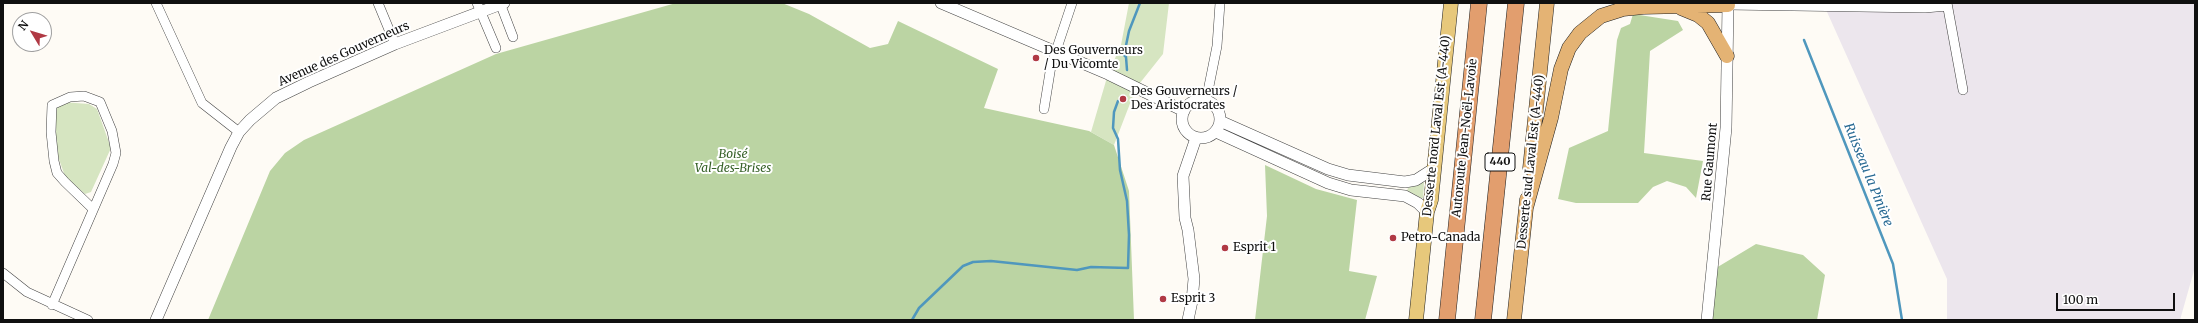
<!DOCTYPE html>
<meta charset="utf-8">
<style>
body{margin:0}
#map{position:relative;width:2198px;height:323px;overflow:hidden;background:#fefbf5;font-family:Merriweather,serif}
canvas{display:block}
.frame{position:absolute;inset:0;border:4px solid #101010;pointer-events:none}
.north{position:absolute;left:12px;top:12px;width:40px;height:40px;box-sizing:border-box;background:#fff;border:1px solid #9f9f9f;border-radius:50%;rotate:308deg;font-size:11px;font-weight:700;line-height:16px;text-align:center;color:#101010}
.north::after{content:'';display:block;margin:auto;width:14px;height:18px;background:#b03944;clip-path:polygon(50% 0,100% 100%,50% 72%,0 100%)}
.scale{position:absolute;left:2056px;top:293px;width:119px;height:18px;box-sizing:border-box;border:2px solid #101010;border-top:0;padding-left:5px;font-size:12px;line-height:14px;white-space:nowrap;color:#101010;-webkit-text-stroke:3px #fff;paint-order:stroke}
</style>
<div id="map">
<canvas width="2198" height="323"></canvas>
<div class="frame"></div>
<div class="north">N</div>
<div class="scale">100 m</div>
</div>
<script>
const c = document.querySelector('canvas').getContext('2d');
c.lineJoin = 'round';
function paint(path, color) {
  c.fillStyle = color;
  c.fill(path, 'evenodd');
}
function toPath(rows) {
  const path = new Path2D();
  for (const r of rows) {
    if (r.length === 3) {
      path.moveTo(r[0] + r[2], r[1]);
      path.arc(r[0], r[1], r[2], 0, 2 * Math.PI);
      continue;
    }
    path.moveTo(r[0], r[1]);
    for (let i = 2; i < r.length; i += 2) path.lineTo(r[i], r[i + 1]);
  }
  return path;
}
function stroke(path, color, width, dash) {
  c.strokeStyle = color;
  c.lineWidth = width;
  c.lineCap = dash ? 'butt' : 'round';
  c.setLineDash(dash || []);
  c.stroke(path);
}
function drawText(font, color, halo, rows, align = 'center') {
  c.font = font + ' Merriweather,serif';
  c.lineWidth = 4;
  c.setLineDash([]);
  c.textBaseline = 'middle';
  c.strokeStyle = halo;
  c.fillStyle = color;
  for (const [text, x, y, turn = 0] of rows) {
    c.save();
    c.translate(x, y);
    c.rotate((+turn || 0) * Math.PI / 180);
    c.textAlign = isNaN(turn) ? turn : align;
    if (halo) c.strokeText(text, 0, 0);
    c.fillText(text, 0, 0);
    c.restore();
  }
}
paint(toPath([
 [1823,3,2195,3,2195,267,2180,320,1947,320,1947,279]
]), '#ece6ed');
paint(toPath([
 [1129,3,1169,3,1163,54,1136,88,1114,145,1091,132,1108,74,1121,45],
 [62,102,89,104,97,109,111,148,91,192,85,194,65,176,56,151,55,114,57,106],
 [1422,181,1424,183,1423,198,1421,198,1407,191,1408,188]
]), '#d6e5c1');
paint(toPath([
 [676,3,782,3,809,14,870,48,888,44,898,21,998,69,984,108,1089,131,1114,145,1129,191,1134,320,208,320,270,171,285,153,304,140,496,54],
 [1633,14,1678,21,1683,30,1650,51,1644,153,1703,161,1696,198,1686,187,1667,181,1653,187,1638,203,1576,203,1558,199,1569,148,1608,131,1617,40,1621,28,1630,24],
 [1265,165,1316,189,1357,200,1349,271,1377,276,1365,320,1255,320,1267,216],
 [1756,244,1803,255,1825,275,1817,320,1712,320,1716,268]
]), '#bbd4a3');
stroke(toPath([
 [1804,40,1893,264,1902,320],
 [1127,70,1126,57,1124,55,1129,31,1140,3],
 [912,320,919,308,963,266,973,262,991,261,1077,270,1091,267,1128,268,1129,235,1127,201,1120,170,1118,139,1113,128,1114,112,1118,101]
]), '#4f97bd', 2.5);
const minor = toPath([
 [156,3,202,103,239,132],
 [378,3,395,44],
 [477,3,496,48],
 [500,3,513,37],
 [1947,3,1963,90],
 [1728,5,1925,8,1947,6],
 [1206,101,1217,46,1220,3],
 [1044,109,1051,66,1072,3],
 [3,273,27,292,88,320],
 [52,305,113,164,116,153,112,131,100,102,84,96,70,97,52,105,51,132,54,161,57,173,65,182,93,209]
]);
const tertiary = toPath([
 [941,3,1108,74,1184,111],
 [1201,119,19],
 [1220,121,1328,169,1348,175,1405,182,1416,180,1433,169],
 [1216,132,1328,183,1351,190,1405,196,1418,203,1427,212],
 [156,320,231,147,239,132,250,120,276,98,309,82,395,44,504,3],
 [1188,320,1192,301,1194,279,1188,230,1185,218,1183,176,1196,138],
 [1707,320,1726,128,1728,5]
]);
const primary = toPath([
 [1416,320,1427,212,1431,200,1451,3]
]);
const trunk = toPath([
 [1681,8,1698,15,1708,23,1727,56],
 [1530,168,1547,3],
 [1526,208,1551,118,1561,69,1569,48,1580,33,1601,16,1623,9,1643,7,1728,5],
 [1514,320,1527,199]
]);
const motorway = toPath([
 [1447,320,1479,3],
 [1483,320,1516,3]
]);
stroke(minor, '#434343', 10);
stroke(tertiary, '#434343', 12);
stroke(primary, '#212121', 15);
stroke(trunk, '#212121', 15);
stroke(motorway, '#212121', 17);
stroke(minor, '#fff', 9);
stroke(tertiary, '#fff', 11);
stroke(primary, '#e7c87b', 14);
stroke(trunk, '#e4b374', 14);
stroke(motorway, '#e29e6e', 16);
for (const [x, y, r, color] of [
 [1036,58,4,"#b03944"],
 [1123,99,4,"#b03944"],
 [1393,238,4,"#b03944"],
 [1225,248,4,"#b03944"],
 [1163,299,4,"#b03944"]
]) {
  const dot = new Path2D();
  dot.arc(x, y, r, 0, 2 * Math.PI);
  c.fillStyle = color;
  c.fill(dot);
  stroke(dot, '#fff', 1.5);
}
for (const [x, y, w] of [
 [1500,162,30]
]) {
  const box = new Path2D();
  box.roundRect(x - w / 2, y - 9, w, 18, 3);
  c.fillStyle = '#fff';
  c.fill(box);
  stroke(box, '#101010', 1);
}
drawText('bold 11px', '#101010', null, [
 ["440",1500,162]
]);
drawText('12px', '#101010', '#fff', [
 ["Des Gouverneurs",1044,51],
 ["/ Du Vicomte",1044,65],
 ["Des Gouverneurs /",1131,92],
 ["Des Aristocrates",1131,106],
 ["Petro-Canada",1401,238],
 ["Esprit 1",1233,248],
 ["Esprit 3",1171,299]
], 'left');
drawText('12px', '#101010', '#fff', [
 ["Avenue des Gouverneurs",344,54,-24],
 ["Desserte nord Laval Est (A-440)",1437,126,-84],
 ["Autoroute Jean-Noël-Lavoie",1465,138,-84],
 ["Desserte sud Laval Est (A-440)",1531,162,-84],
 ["Rue Gaumont",1710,162,-85]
]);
drawText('italic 12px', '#366128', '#fff', [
 ["Boisé",733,155],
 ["Val-des-Brises",733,169]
]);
drawText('italic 13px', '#286a93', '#fff', [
 ["Ruisseau la Pinière",1868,175,68]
]);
</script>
